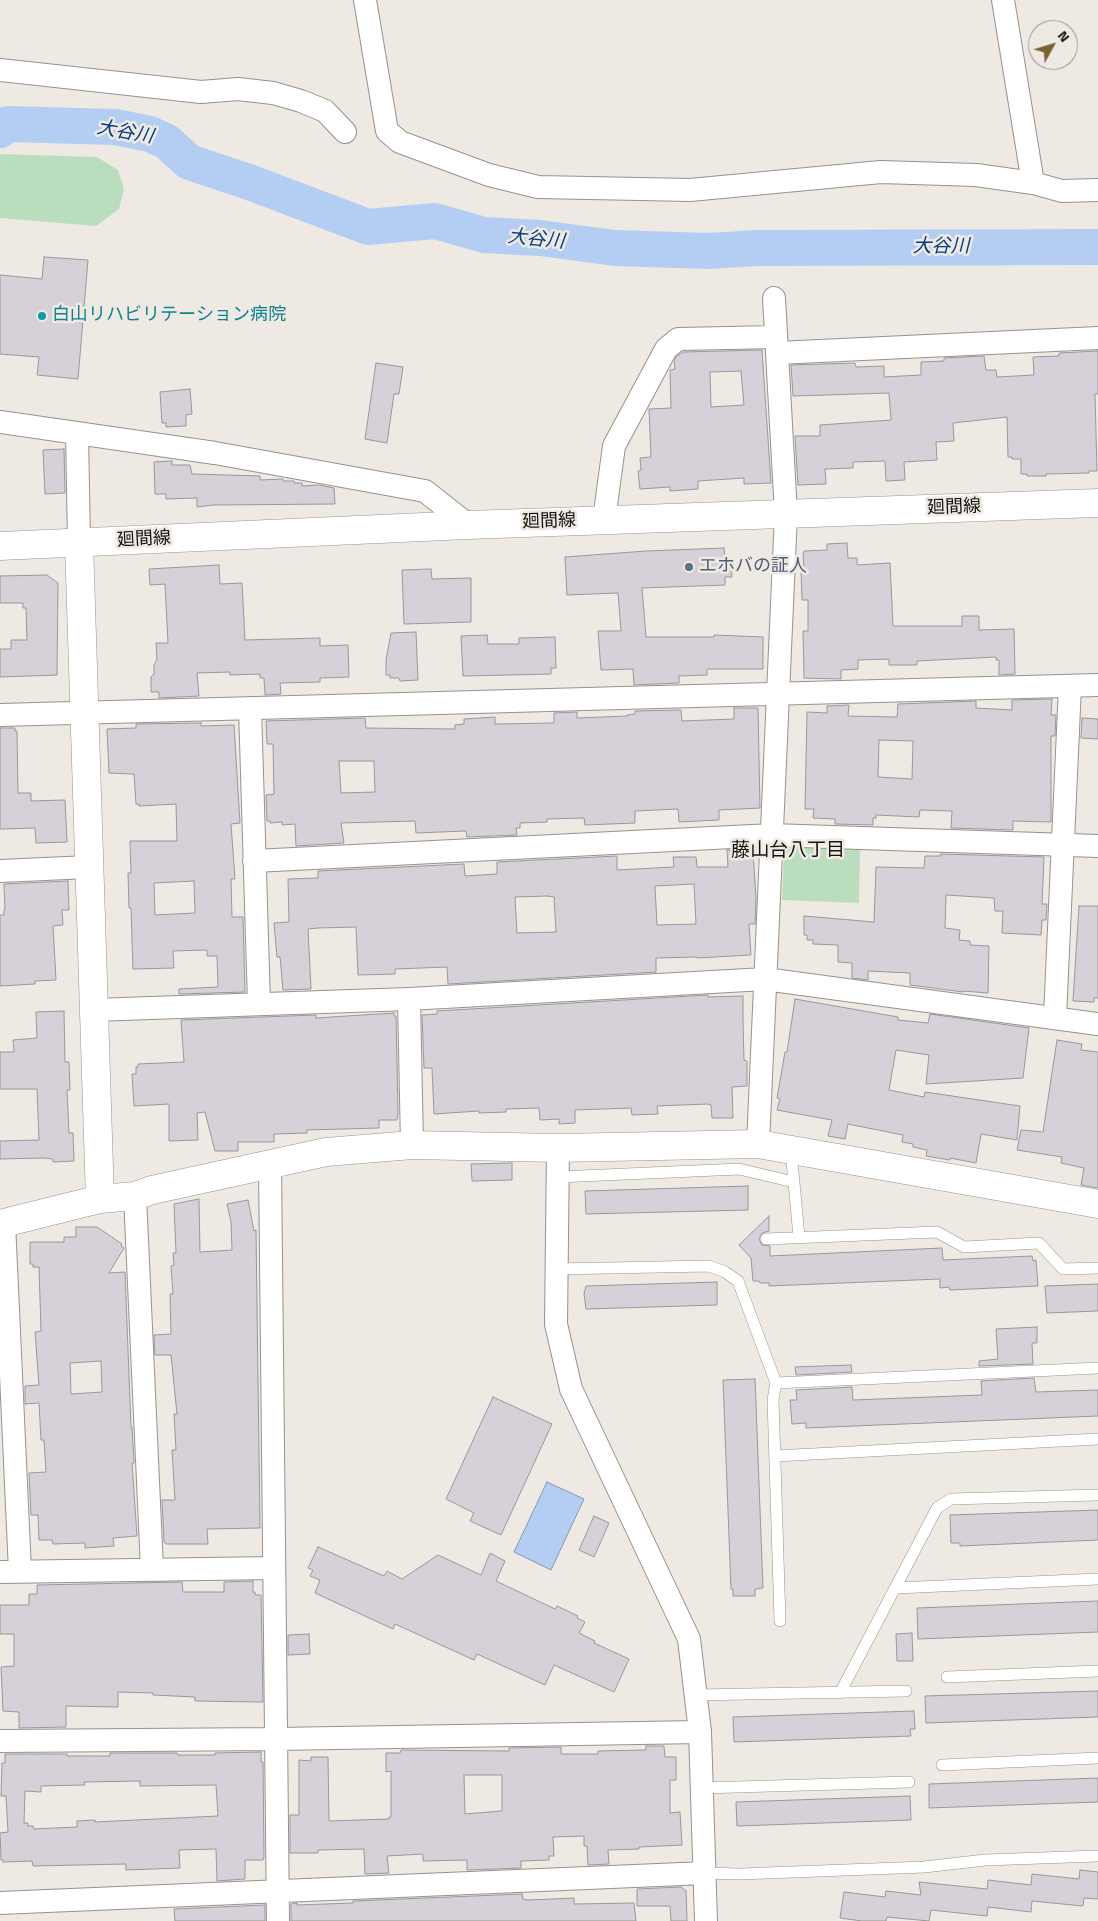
<!DOCTYPE html>
<meta charset="utf-8">
<style>
body{margin:0}
#map{position:relative;width:1098px;height:1921px;overflow:hidden;background:#efe9e3;font-family:"Titillium Web",sans-serif}
canvas{display:block}
.north{position:absolute;left:1028px;top:20px;width:50px;height:50px;box-sizing:border-box;background:#efe9e3;border:1px solid #97938f;border-radius:50%;rotate:51deg;font-size:14px;font-weight:700;line-height:20px;text-align:center;color:#141310}
.north::after{content:'';display:block;margin:auto;width:18px;height:22px;background:#786332;clip-path:polygon(50% 0,100% 100%,50% 72%,0 100%)}
</style>
<div id="map">
<canvas width="1098" height="1921"></canvas>
<div class="north">N</div>
</div>
<script>
const c = document.querySelector('canvas').getContext('2d');
c.lineJoin = 'round';
function paint(path, color) {
  c.fillStyle = color;
  c.fill(path, 'evenodd');
}
function toPath(rows) {
  const path = new Path2D();
  for (const r of rows) {
    path.moveTo(r[0], r[1]);
    for (let i = 2; i < r.length; i += 2) path.lineTo(r[i], r[i + 1]);
  }
  return path;
}
function stroke(path, color, width, dash) {
  c.strokeStyle = color;
  c.lineWidth = width;
  c.lineCap = dash ? 'butt' : 'round';
  c.setLineDash(dash || []);
  c.stroke(path);
}
function drawText(font, color, halo, rows, align = 'center') {
  c.font = font + ' "Titillium Web","Noto Sans JP",sans-serif';
  c.lineWidth = 5;
  c.setLineDash([]);
  c.textBaseline = 'middle';
  c.strokeStyle = halo;
  c.fillStyle = color;
  for (const [text, x, y, turn = 0] of rows) {
    c.save();
    c.translate(x, y);
    c.rotate((+turn || 0) * Math.PI / 180);
    c.textAlign = isNaN(turn) ? turn : align;
    if (halo) c.strokeText(text, 0, 0);
    c.fillText(text, 0, 0);
    c.restore();
  }
}
paint(toPath([
 [0,154,97,157,118,170,124,189,119,209,96,226,0,218],
 [790,846,860,848,859,903,782,900,784,852]
]), '#badebd');
const water = toPath([
 [547,1482,584,1499,551,1570,514,1552,547,1482]
]);
paint(water, '#b4cef3');
stroke(water, '#8496af', 1);
stroke(toPath([
 [0,130,8,124,115,127,150,134,167,142,189,162,249,182,368,227,435,221,484,235,540,238,615,248,709,251,758,248,1098,247]
]), '#b4cef3', 36);
const building = toPath([
 [44,257,88,260,78,379,37,375,39,357,0,354,0,275,42,279,44,257],
 [762,350,771,483,744,484,744,478,698,481,698,489,670,491,670,487,640,489,638,471,641,470,640,458,651,457,649,409,671,408,670,370,675,369,674,361,676,357,683,352,762,350],
 [741,371,744,405,711,407,710,372,741,371],
 [1098,351,1098,394,1095,394,1097,471,1089,471,1089,473,1046,474,1046,476,1027,476,1027,474,1021,474,1021,459,1012,459,1012,457,1008,457,1007,417,953,423,954,441,936,442,937,460,904,462,905,480,886,481,885,461,853,462,853,468,825,469,826,484,798,485,795,436,820,436,820,425,891,420,889,393,793,396,791,365,855,363,856,367,884,366,884,377,921,375,921,362,944,361,944,358,984,356,986,370,996,370,997,377,1034,375,1033,357,1059,356,1059,353,1098,351],
 [376,363,403,367,399,394,394,394,387,443,365,439,376,363],
 [190,389,192,414,186,415,186,426,166,427,166,423,162,423,160,392,190,389],
 [64,449,65,493,45,494,43,450,64,449],
 [172,461,172,465,190,465,192,474,260,476,260,480,283,479,283,481,294,481,294,483,302,483,302,486,319,485,334,488,335,504,213,505,197,507,197,498,166,499,166,494,155,494,154,462,172,461],
 [847,543,848,558,857,558,857,565,890,563,893,626,962,626,962,616,979,616,979,630,1014,629,1015,674,999,675,999,660,996,660,996,657,917,661,917,665,889,665,889,659,858,660,858,669,841,670,841,679,804,678,803,631,808,631,808,600,802,600,801,570,804,570,803,554,804,551,827,550,827,544,847,543],
 [724,548,725,559,731,559,732,577,725,577,725,585,642,588,646,637,714,637,714,635,763,637,763,669,707,669,707,675,679,676,679,683,634,685,633,669,601,670,598,631,621,631,618,593,567,595,565,557,646,551,724,548],
 [219,565,220,584,242,583,245,640,320,638,320,646,348,645,349,677,320,678,320,682,280,683,281,694,265,695,264,678,260,678,260,674,230,675,230,672,197,673,199,696,159,698,159,692,151,692,151,677,154,674,154,665,157,659,156,643,168,643,165,584,150,585,149,569,219,565],
 [431,569,432,579,471,578,471,622,404,624,402,570,431,569],
 [47,575,58,583,57,675,0,677,0,649,11,649,11,640,27,640,26,608,23,608,23,603,0,603,0,576,47,575],
 [416,632,418,680,400,681,399,678,390,678,390,675,386,675,386,660,391,633,416,632],
 [487,635,488,644,519,644,519,638,555,637,556,668,551,668,551,674,463,676,461,636,487,635],
 [1052,699,1051,715,1056,715,1055,736,1051,736,1051,822,1013,821,1013,830,951,828,952,811,920,810,919,817,876,815,876,818,873,818,873,825,835,824,835,819,813,818,814,809,805,809,807,712,827,713,827,706,849,705,848,716,897,717,898,704,976,701,976,708,1012,710,1012,700,1052,699],
 [879,740,913,741,912,779,878,777,879,740],
 [734,708,758,708,760,808,719,810,719,820,679,822,678,809,635,811,635,823,585,825,584,818,547,819,547,822,520,823,520,828,516,828,517,835,467,837,466,831,416,833,415,821,341,823,344,843,296,846,295,824,282,825,282,822,270,823,270,821,267,821,266,795,274,794,273,744,267,744,266,721,365,718,366,728,455,729,455,725,464,724,464,719,495,717,495,724,554,723,554,713,577,712,577,718,627,716,627,715,635,714,635,711,681,710,682,721,734,719,734,708],
 [339,761,374,761,375,792,341,793,339,761],
 [1082,718,1098,719,1098,739,1081,738,1082,718],
 [201,723,201,726,234,725,240,823,231,824,235,879,231,879,232,917,243,917,245,992,179,994,179,989,218,987,217,956,207,956,207,950,173,951,174,968,133,969,131,908,129,908,128,873,131,873,130,841,177,841,176,804,139,806,139,804,136,804,134,774,109,773,107,729,136,728,136,724,201,723],
 [194,881,195,913,155,915,154,883,194,881],
 [0,728,15,728,15,731,17,731,18,793,31,793,31,801,65,800,67,842,36,843,35,828,0,829,0,728],
 [727,850,753,850,756,899,755,924,749,924,751,955,697,958,697,957,656,958,656,972,448,984,447,967,395,969,395,974,358,975,356,927,318,928,308,929,311,989,283,990,280,957,277,957,274,923,289,922,288,879,318,878,318,871,464,864,465,876,497,874,497,862,617,856,617,870,674,867,673,857,696,857,697,867,728,867,727,850],
 [694,884,696,924,657,925,655,886,694,884],
 [547,896,554,897,556,932,517,933,515,897,547,896],
 [941,854,1044,857,1042,904,1047,904,1046,920,1042,920,1041,935,1002,933,1003,911,995,911,994,898,946,895,945,928,960,930,959,940,970,941,970,945,989,946,988,993,963,991,963,992,910,985,910,973,868,971,868,980,852,978,852,963,838,962,838,945,813,944,813,940,807,940,807,935,804,935,804,916,874,922,876,867,924,868,925,856,941,856,941,854],
 [68,881,69,910,62,910,63,925,53,926,56,980,35,981,35,984,0,986,0,915,4,915,4,909,5,909,4,884,68,881],
 [1079,906,1098,906,1098,998,1094,998,1094,1002,1073,1001,1079,906],
 [708,995,708,997,743,996,743,1021,744,1060,747,1061,747,1086,732,1087,733,1118,712,1118,711,1105,708,1104,657,1106,658,1114,632,1115,631,1108,575,1110,575,1123,559,1124,559,1119,540,1120,539,1108,506,1109,506,1112,479,1113,479,1111,434,1114,432,1068,424,1068,422,1015,437,1014,437,1011,708,995],
 [795,999,898,1017,898,1020,928,1023,930,1014,1029,1028,1023,1078,926,1084,929,1055,896,1050,889,1090,924,1097,925,1092,1020,1106,1017,1140,981,1134,976,1163,950,1158,950,1160,926,1156,927,1150,913,1147,913,1144,902,1142,903,1135,848,1124,845,1139,828,1136,832,1120,777,1110,780,1099,777,1098,785,1052,787,1052,795,999],
 [64,1011,65,1062,69,1062,70,1090,67,1090,69,1133,73,1133,74,1161,53,1162,53,1159,44,1158,0,1159,0,1141,39,1140,37,1089,0,1089,0,1052,14,1052,13,1040,37,1038,36,1012,64,1011],
 [394,1013,394,1016,396,1016,398,1113,397,1120,379,1120,379,1128,307,1130,307,1133,274,1134,274,1142,238,1142,238,1151,215,1151,205,1112,197,1113,198,1140,169,1141,169,1104,134,1106,132,1074,136,1074,136,1067,138,1067,138,1064,184,1062,181,1020,316,1015,316,1018,394,1013],
 [1057,1040,1082,1044,1081,1050,1098,1052,1098,1188,1081,1185,1084,1168,1061,1163,1062,1157,1017,1150,1021,1130,1043,1132,1057,1040],
 [512,1163,512,1180,472,1181,471,1164,512,1163],
 [748,1186,748,1210,586,1214,585,1191,748,1186],
 [199,1199,200,1252,232,1250,231,1222,227,1204,248,1200,254,1231,256,1230,260,1528,207,1529,208,1544,166,1544,164,1542,162,1500,175,1500,172,1450,176,1450,174,1414,177,1414,171,1355,155,1355,154,1335,171,1334,170,1294,173,1294,171,1266,174,1265,173,1253,176,1253,174,1204,199,1199],
 [769,1216,769,1231,762,1233,759,1239,762,1245,770,1246,770,1256,942,1248,943,1260,1032,1256,1033,1261,1036,1260,1038,1286,950,1290,949,1287,940,1288,940,1279,769,1286,769,1283,760,1283,759,1281,753,1281,751,1258,739,1245,769,1216],
 [76,1227,97,1227,122,1244,121,1246,124,1248,109,1273,125,1272,131,1427,132,1427,134,1463,132,1463,137,1536,113,1538,114,1546,85,1548,85,1543,53,1544,52,1540,39,1540,38,1515,31,1515,29,1473,46,1472,44,1440,41,1440,39,1403,25,1404,25,1386,39,1385,35,1332,41,1331,39,1267,33,1267,33,1264,30,1264,30,1242,64,1242,64,1237,76,1237,76,1227],
 [101,1361,102,1392,71,1394,70,1363,101,1361],
 [717,1282,717,1305,586,1309,584,1294,586,1286,717,1282],
 [1098,1284,1098,1311,1047,1313,1045,1286,1098,1284],
 [1037,1327,1037,1343,1032,1343,1033,1364,979,1366,979,1361,998,1359,996,1329,1037,1327],
 [851,1365,852,1372,796,1375,795,1367,851,1365],
 [1034,1378,1036,1392,1098,1390,1098,1416,806,1428,806,1423,792,1424,790,1400,797,1400,796,1390,852,1387,853,1400,982,1395,981,1381,1034,1378],
 [755,1379,763,1588,755,1589,755,1596,733,1596,733,1590,731,1589,723,1380,755,1379],
 [493,1397,552,1424,501,1535,470,1521,474,1513,446,1499,493,1397],
 [1098,1510,1098,1540,960,1546,960,1543,951,1543,950,1515,1098,1510],
 [594,1516,609,1523,594,1557,579,1550,594,1516],
 [318,1547,384,1576,387,1571,402,1579,438,1555,481,1575,490,1553,505,1561,496,1581,555,1609,557,1606,578,1616,577,1618,585,1622,579,1633,595,1641,594,1643,629,1659,614,1692,554,1665,545,1685,477,1654,474,1660,395,1624,393,1629,315,1593,320,1580,310,1576,313,1570,308,1568,318,1547],
 [253,1581,253,1592,255,1592,255,1595,261,1595,263,1702,195,1701,195,1697,153,1695,153,1693,118,1692,118,1707,66,1706,66,1727,19,1728,19,1712,3,1711,1,1667,14,1666,14,1634,0,1634,0,1605,29,1605,29,1594,37,1594,37,1585,182,1582,183,1592,224,1592,224,1582,253,1581],
 [1098,1601,1098,1632,918,1639,917,1608,1098,1601],
 [912,1633,913,1661,897,1661,896,1634,912,1633],
 [309,1634,310,1654,288,1655,288,1635,309,1634],
 [1098,1691,1098,1717,926,1723,925,1696,1098,1691],
 [914,1711,915,1729,910,1729,911,1736,734,1742,733,1717,914,1711],
 [646,1746,664,1746,665,1757,676,1757,676,1780,670,1780,670,1813,680,1812,682,1845,639,1847,639,1849,608,1850,609,1864,588,1865,587,1846,584,1846,584,1836,553,1837,554,1856,549,1856,549,1860,521,1861,521,1868,467,1870,467,1860,423,1861,423,1854,387,1856,389,1873,365,1874,364,1849,318,1850,318,1853,290,1853,290,1815,299,1815,299,1760,311,1761,311,1757,328,1757,329,1821,389,1819,389,1817,391,1817,391,1771,386,1772,386,1753,400,1753,401,1750,509,1751,509,1748,561,1747,561,1754,598,1754,598,1751,646,1750,646,1746],
 [464,1775,502,1775,502,1811,465,1814,464,1775],
 [261,1752,261,1762,263,1762,264,1857,263,1860,245,1860,245,1879,217,1881,216,1849,179,1850,180,1868,126,1870,126,1864,33,1866,32,1861,3,1862,3,1860,1,1860,0,1833,8,1832,6,1796,1,1796,2,1763,5,1763,5,1754,67,1754,67,1756,110,1756,110,1753,177,1753,178,1755,215,1755,215,1753,261,1752],
 [140,1781,140,1786,216,1785,218,1816,95,1822,95,1820,77,1821,77,1827,34,1829,33,1826,28,1826,28,1823,24,1823,25,1791,41,1792,41,1786,85,1785,84,1782,140,1781],
 [1098,1778,1098,1802,929,1808,929,1784,1098,1778],
 [910,1796,911,1820,737,1826,736,1802,910,1796],
 [1080,1870,1098,1872,1098,1899,1084,1898,1083,1906,1032,1901,1031,1912,988,1907,987,1916,931,1910,929,1921,887,1917,886,1921,862,1921,840,1918,844,1892,885,1897,886,1891,921,1895,919,1882,987,1889,988,1880,1031,1885,1032,1874,1079,1879,1080,1870],
 [681,1887,686,1891,687,1921,671,1921,670,1906,637,1906,637,1889,681,1887],
 [522,1894,523,1899,528,1900,574,1898,574,1904,634,1903,636,1921,291,1921,291,1904,297,1903,297,1905,353,1903,353,1901,522,1894],
 [265,1905,265,1921,175,1921,174,1909,265,1905]
]);
paint(building, '#d6d1d8');
stroke(building, '#9a969c', 1);
const service = toPath([
 [791,1150,799,1237],
 [558,1177,739,1169,794,1182],
 [766,1239,937,1232,964,1247,1039,1243,1063,1269,1098,1268],
 [556,1269,709,1266,725,1272,738,1281,776,1383,773,1400,780,1621],
 [776,1383,1098,1368],
 [775,1456,1098,1439],
 [896,1588,1098,1579],
 [947,1677,1098,1671],
 [840,1693,937,1508,951,1499,1098,1495],
 [696,1695,906,1691],
 [942,1765,1098,1758],
 [702,1788,909,1782],
 [705,1873,740,1874,924,1867,985,1860,1098,1856]
]);
const minor = toPath([
 [365,0,387,131,400,142,489,175,538,187,690,190,881,172,976,175,1033,183,1062,191,1098,190],
 [1003,0,1033,183],
 [0,70,201,92,238,89,273,93,301,101,325,111,345,132],
 [774,298,777,352],
 [0,422,215,453,425,491,468,525],
 [77,433,79,543],
 [604,520,614,446,666,349,678,339,776,337],
 [250,708,259,1003],
 [0,715,1098,685],
 [254,861,772,835,1098,846],
 [0,871,89,867],
 [409,999,412,1145],
 [94,1010,409,999,765,979,1098,1024],
 [1055,1017,1070,686],
 [758,1144,786,514,777,353,1098,338],
 [558,1148,556,1324,571,1389,689,1639,700,1732,706,1921],
 [270,1164,278,1921],
 [135,1196,152,1569],
 [4,1223,20,1571],
 [0,1572,274,1568],
 [0,1741,276,1739,700,1732],
 [0,1903,705,1873]
]);
const tertiary = toPath([
 [79,543,100,1199],
 [0,546,468,525,1098,503],
 [0,1224,100,1199,135,1196,152,1190,326,1152,412,1145,558,1148,758,1144,1098,1204]
]);
stroke(service, '#97928d', 12);
stroke(minor, '#97928d', 24);
stroke(tertiary, '#97928d', 29);
stroke(service, '#fff', 11);
stroke(minor, '#fff', 22);
stroke(tertiary, '#fff', 28);
for (const [x, y, r, color] of [
 [42,316,5,"#0f9aa8"],
 [689,567,5,"#5c6f8a"]
]) {
  const dot = new Path2D();
  dot.arc(x, y, r, 0, 2 * Math.PI);
  c.fillStyle = color;
  c.fill(dot);
  stroke(dot, '#efe9e3', 2);
}
drawText('18px', '#0d838f', '#efe9e3', [
 ["白山リハビリテーション病院",52,316]
], 'left');
drawText('18px', '#141310', '#efe9e3', [
 ["廻間線",954,508,-2],
 ["廻間線",549,522,-2],
 ["廻間線",144,540,-3]
]);
drawText('18px', '#4e5e75', '#efe9e3', [
 ["エホバの証人",699,567]
], 'left');
drawText('italic 19px', '#053b81', '#efe9e3', [
 ["大谷川",125,133,10],
 ["大谷川",536,240,6],
 ["大谷川",941,247]
]);
drawText('19px', '#141310', '#efe9e3', [
 ["藤山台八丁目",788,851]
]);
</script>
